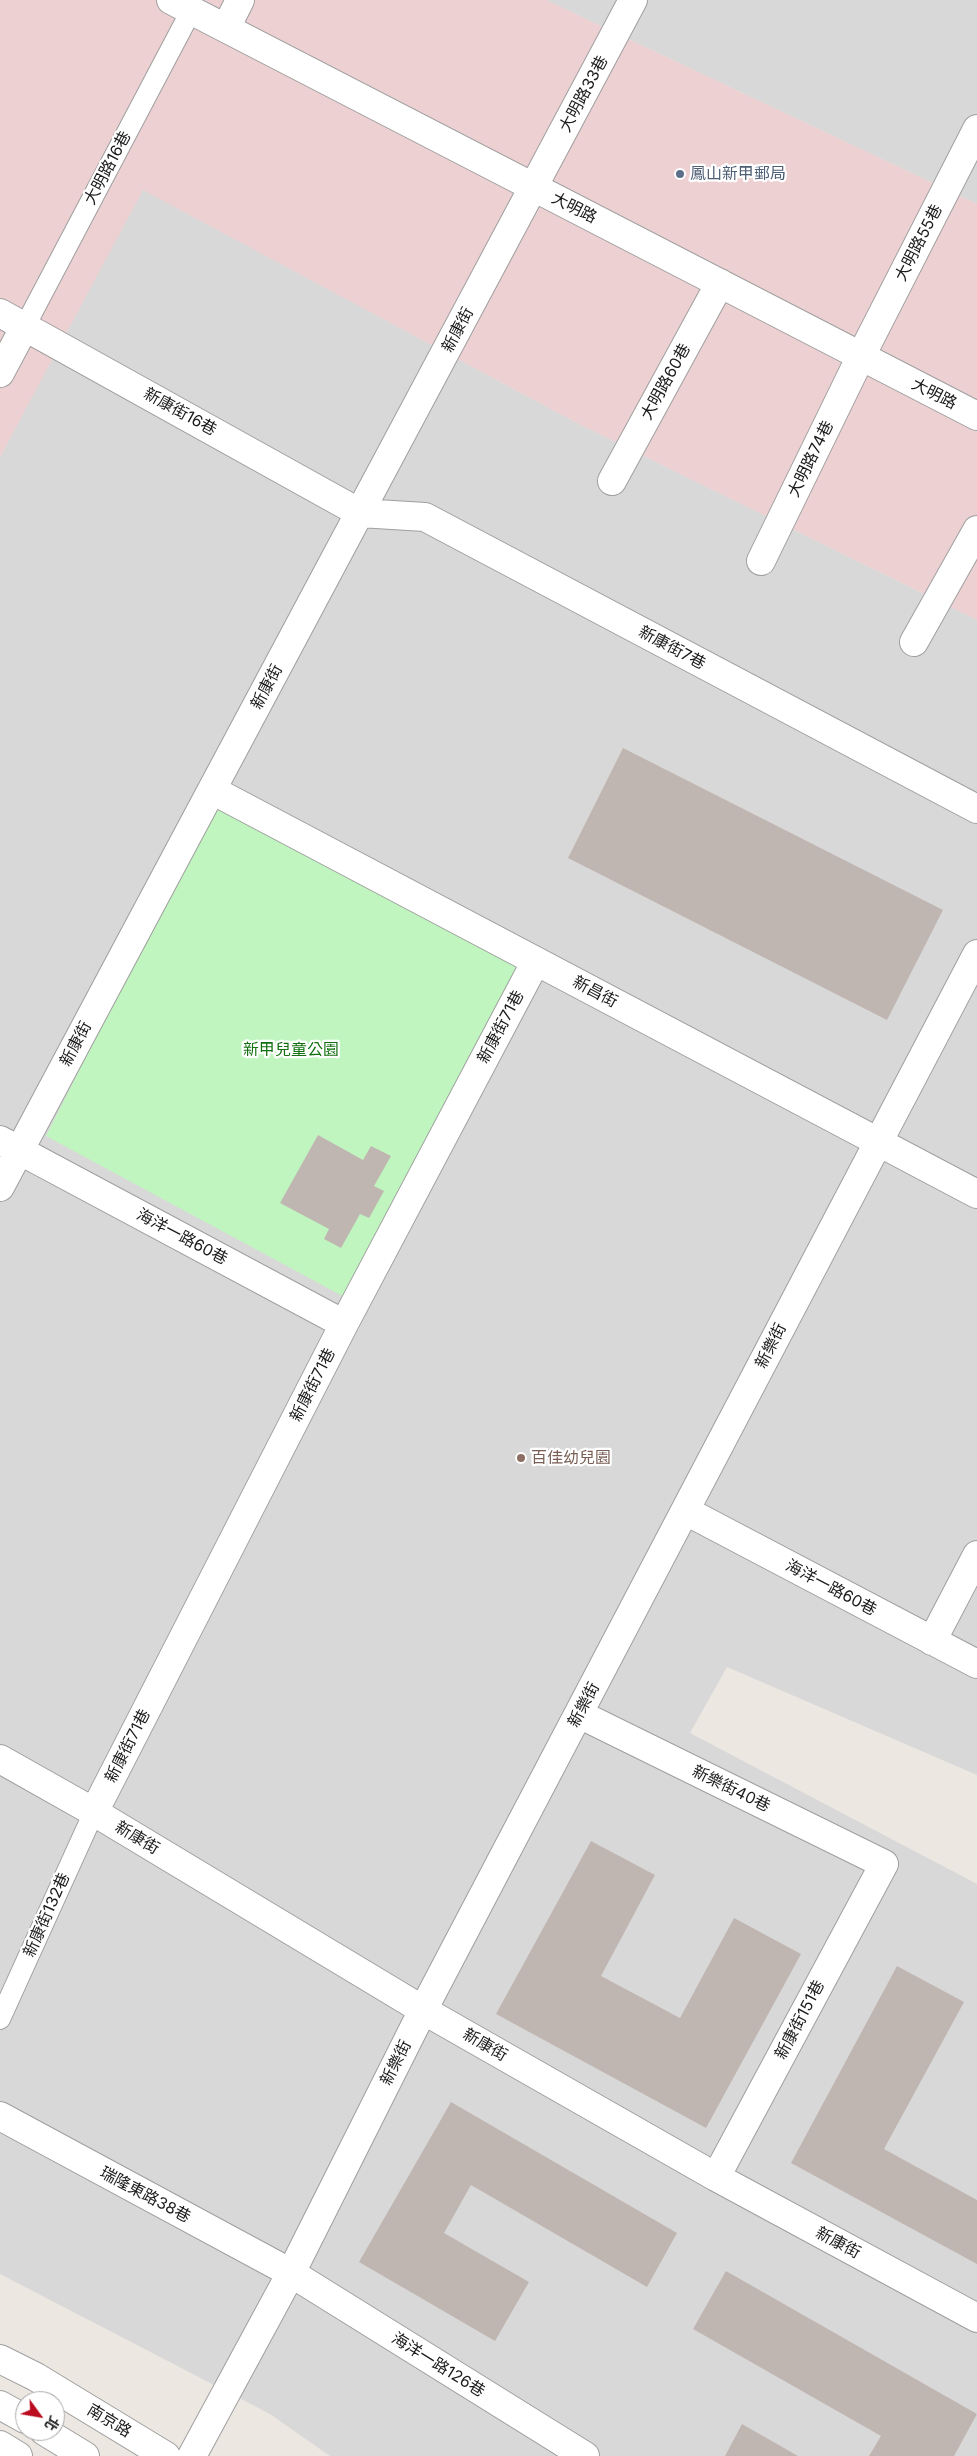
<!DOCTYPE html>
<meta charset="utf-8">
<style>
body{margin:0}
#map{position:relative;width:977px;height:2456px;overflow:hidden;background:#ece7e1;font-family:Inter,"Noto Sans TC",sans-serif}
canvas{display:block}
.north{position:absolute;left:15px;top:2391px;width:50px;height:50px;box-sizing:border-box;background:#fff;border:1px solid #a4a4a4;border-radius:50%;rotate:122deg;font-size:14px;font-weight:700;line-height:20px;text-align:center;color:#1b1b1b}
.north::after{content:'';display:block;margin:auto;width:18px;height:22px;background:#ba0b1f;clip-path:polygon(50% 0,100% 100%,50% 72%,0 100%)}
</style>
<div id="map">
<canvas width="977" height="2456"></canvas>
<div class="north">北</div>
</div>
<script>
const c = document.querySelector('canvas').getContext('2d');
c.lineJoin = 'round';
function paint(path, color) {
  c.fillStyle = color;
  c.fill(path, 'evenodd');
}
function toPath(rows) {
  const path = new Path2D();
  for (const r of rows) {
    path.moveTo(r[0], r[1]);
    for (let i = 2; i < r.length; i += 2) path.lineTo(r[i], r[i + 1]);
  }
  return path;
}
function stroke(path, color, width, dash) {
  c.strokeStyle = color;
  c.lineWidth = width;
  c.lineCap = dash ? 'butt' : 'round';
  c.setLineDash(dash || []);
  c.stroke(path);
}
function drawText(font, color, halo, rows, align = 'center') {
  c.font = font + ' Inter,"Noto Sans TC",sans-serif';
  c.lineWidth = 4.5;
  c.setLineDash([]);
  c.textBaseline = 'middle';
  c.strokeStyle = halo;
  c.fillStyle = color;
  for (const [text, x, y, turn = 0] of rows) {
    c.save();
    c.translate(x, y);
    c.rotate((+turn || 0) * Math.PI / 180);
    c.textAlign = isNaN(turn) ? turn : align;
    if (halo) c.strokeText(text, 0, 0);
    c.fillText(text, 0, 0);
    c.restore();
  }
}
paint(toPath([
 [546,0,977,0,977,204],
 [142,189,577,423,977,620,977,1775,727,1667,690,1733,977,1884,977,2456,330,2456,270,2414,0,2274,0,457]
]), '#d9d8d8');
paint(toPath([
 [0,0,546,0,977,204,977,620,577,423,143,190,0,457]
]), '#edd0d2');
paint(toPath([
 [213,805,533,972,361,1306,46,1136]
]), '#c0f5bf');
paint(toPath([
 [623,748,943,910,887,1020,568,858],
 [318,1135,363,1160,371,1146,391,1156,374,1186,384,1191,369,1218,360,1214,341,1248,324,1239,329,1229,280,1203],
 [591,1841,655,1875,601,1976,680,2018,734,1918,801,1954,706,2128,496,2014],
 [897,1966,964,2002,884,2149,977,2200,977,2264,791,2163],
 [451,2102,677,2233,647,2287,471,2185,444,2233,529,2282,495,2341,359,2262],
 [726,2271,977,2414,954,2456,869,2456,881,2436,693,2329],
 [742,2424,798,2456,725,2456]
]), '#c0b6b1');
const service = toPath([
 [25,326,191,11],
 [0,2019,94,1812]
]);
const minor = toPath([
 [171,0,977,416],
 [226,28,240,0],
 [0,313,360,513,425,517,977,809],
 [0,373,25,326],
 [612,481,720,283],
 [761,561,861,356,977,129],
 [914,642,977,530],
 [212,790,977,1194],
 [0,1140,344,1324],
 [0,1187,633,0],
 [686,1511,977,1664],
 [932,1641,977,1555],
 [579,1714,884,1864,716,2177],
 [0,1759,94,1812,423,2010,716,2177,977,2318],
 [94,1812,344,1324,536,961],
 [0,2116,291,2273,585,2456],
 [0,2359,36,2377,166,2456],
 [0,2405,25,2419],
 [44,2431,85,2456],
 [0,2445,18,2456],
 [192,2456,291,2273,423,2010,977,954]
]);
stroke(service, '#9f9f9f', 22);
stroke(minor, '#9f9f9f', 30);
stroke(service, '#fff', 20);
stroke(minor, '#fff', 28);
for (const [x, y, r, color] of [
 [680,174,5,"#5c6f8a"],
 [521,1458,5,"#8d6e63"]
]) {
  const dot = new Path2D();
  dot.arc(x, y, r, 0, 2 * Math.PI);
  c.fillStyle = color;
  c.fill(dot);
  stroke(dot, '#fff', 2);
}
drawText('16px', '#1b1b1b', '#fff', [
 ["大明路33巷",584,94,-62],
 ["大明路16巷",108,168,-62],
 ["大明路",574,208,27],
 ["大明路55巷",919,243,-63],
 ["新康街",458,330,-62],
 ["大明路60巷",666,382,-61],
 ["大明路",934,394,27],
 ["新康街16巷",180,412,29],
 ["大明路74巷",811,459,-64],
 ["新康街7巷",672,648,28],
 ["新康街",267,687,-62],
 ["新昌街",595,992,28],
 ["新康街71巷",501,1027,-62],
 ["新康街",76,1044,-62],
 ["海洋一路60巷",182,1237,28],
 ["新樂街",771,1346,-63],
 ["新康街71巷",313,1385,-63],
 ["海洋一路60巷",831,1588,28],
 ["新樂街",584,1705,-62],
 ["新康街71巷",128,1746,-63],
 ["新樂街40巷",731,1789,26],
 ["新康街",137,1838,31],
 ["新康街132巷",47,1915,-66],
 ["新康街151巷",800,2020,-62],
 ["新康街",485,2045,30],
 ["新樂街",396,2063,-63],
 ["瑞隆東路38巷",145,2195,28],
 ["新康街",838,2243,28],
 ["海洋一路126巷",438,2365,32],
 ["南京路",109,2421,31]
]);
drawText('16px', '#4e5e75', '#fff', [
 ["鳳山新甲郵局",690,174]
], 'left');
drawText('16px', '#147111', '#fff', [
 ["新甲兒童公園",291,1050]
]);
drawText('16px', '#785e54', '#fff', [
 ["百佳幼兒園",531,1458]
], 'left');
</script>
